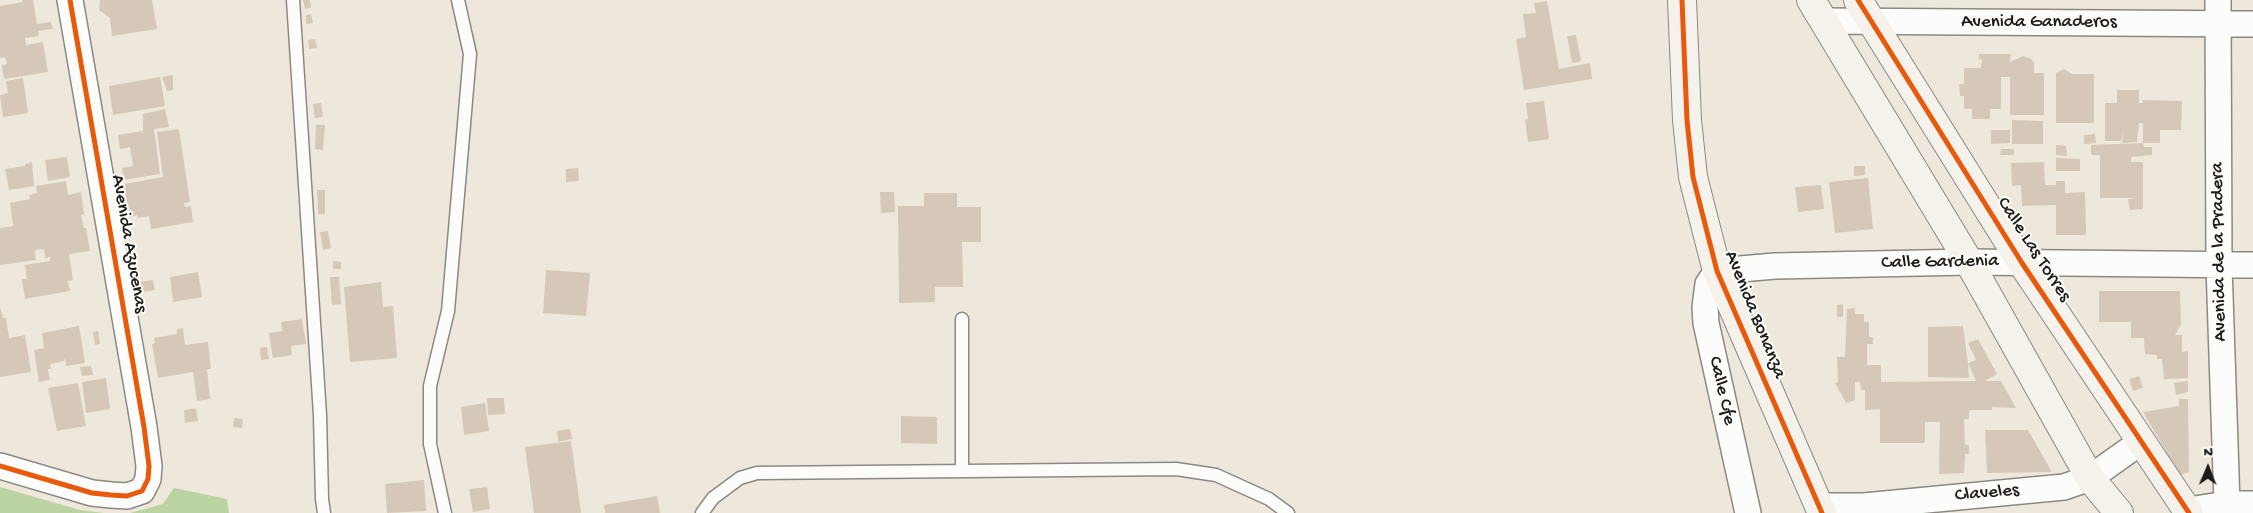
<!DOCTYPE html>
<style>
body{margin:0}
#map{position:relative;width:2253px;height:513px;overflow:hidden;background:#eee8dc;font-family:"Gochi Hand",sans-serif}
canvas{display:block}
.north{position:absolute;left:2183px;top:443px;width:50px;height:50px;-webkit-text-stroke:4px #fdfcf7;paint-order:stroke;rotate:1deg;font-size:14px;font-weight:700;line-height:20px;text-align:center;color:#1c1c1c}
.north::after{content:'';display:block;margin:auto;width:18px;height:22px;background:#1c1c1c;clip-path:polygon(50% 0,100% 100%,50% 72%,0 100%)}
</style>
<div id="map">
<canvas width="2253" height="513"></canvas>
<div class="north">N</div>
</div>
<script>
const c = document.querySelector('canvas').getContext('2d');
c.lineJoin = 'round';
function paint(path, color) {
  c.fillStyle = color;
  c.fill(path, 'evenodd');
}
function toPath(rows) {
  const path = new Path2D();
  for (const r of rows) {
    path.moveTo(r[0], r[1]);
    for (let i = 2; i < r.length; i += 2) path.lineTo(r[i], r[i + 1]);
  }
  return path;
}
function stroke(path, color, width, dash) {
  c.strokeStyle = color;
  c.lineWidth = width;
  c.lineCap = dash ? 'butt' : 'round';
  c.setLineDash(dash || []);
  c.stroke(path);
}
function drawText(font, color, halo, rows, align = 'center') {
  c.font = font + ' "Gochi Hand",sans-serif';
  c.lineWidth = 4;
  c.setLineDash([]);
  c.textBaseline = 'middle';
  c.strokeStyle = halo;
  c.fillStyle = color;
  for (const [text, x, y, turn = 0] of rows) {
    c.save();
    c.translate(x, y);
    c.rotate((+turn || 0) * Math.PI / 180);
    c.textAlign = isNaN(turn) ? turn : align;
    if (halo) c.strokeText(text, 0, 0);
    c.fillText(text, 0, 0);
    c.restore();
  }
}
paint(toPath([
 [0,487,80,510,104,513,0,513],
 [174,488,227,499,229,513,130,513,163,504]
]), '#bbd3a1');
paint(toPath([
 [22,0,33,0,37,24,51,22,53,29,38,31,39,36,25,38,26,45,43,42,48,72,4,79,2,65,7,64,5,57,0,58,0,6,23,2],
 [100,0,152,0,157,29,112,36,110,18,99,10],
 [303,0,310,0,311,8,305,9],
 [1547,1,1559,69,1590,63,1592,79,1524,90,1516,39,1526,37,1523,14,1536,13,1534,3],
 [311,14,313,23,306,24,306,15],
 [1576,35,1581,61,1572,63,1567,36],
 [315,39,317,48,309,49,308,40],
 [1979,54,2011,54,2010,62,2023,56,2031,59,2034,62,2034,73,2044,73,2044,115,2010,115,2010,77,2001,77,2001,109,1990,109,1990,119,1972,119,1972,109,1964,109,1964,96,1960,96,1959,84,1964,84,1964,68,1981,68,1982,59,1979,59],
 [2064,69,2072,74,2094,74,2094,123,2056,123,2056,73],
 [173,75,173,90,167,91,162,77],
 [160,77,165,106,113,115,109,86],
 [23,78,28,113,3,117,0,95,8,93,6,81],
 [2117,90,2139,90,2139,103,2143,103,2143,100,2182,101,2181,130,2160,130,2160,143,2143,143,2144,147,2152,147,2152,155,2131,157,2131,162,2143,162,2143,209,2130,210,2128,199,2136,198,2100,198,2100,155,2091,155,2091,145,2143,143,2143,123,2139,123,2137,142,2122,143,2123,131,2121,141,2105,141,2105,103,2117,103],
 [1544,101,1549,139,1528,142,1525,120,1528,119,1526,103],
 [321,103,323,117,315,118,313,104],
 [165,109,169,127,154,129,160,174,124,180,122,168,133,166,130,147,120,149,118,135,143,131,143,114],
 [2012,120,2043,121,2043,144,2012,144],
 [316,125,325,125,323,150,315,149],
 [179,129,190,202,184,203,185,207,191,206,193,222,151,229,149,216,138,218,137,215,129,218,124,184,163,177,157,132],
 [1991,130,2010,130,2010,143,1991,144],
 [2095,134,2096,143,2084,144,2084,135],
 [2056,145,2066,146,2067,156,2056,155],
 [2001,149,2014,149,2014,155,2000,155],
 [67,157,70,177,48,181,45,160],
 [2056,158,2080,159,2080,171,2056,171],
 [32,162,34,186,9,190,5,169,25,166,25,164],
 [2044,162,2045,185,2056,185,2056,181,2065,181,2065,193,2085,192,2086,235,2056,235,2056,205,2022,206,2021,185,2012,186,2011,163],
 [1854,166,1865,166,1865,175,1854,176],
 [578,168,579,181,566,182,566,169],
 [1868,178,1873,229,1835,233,1829,182],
 [66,181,68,195,81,192,84,215,81,215,84,228,86,228,90,251,69,254,73,280,68,281,70,291,25,299,22,279,27,279,25,265,50,261,50,257,45,258,44,249,35,250,36,260,0,265,0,228,13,226,10,203,30,199,29,195,37,193,36,186],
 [1821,185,1824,209,1798,212,1795,187],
 [317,190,325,190,325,214,318,214],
 [880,192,894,192,895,212,881,213],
 [924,193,957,193,957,207,981,207,981,242,962,242,963,287,935,287,935,302,899,303,898,206,924,206],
 [328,231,331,248,323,250,320,232],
 [333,261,341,262,341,269,333,269],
 [546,270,590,273,586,316,543,313],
 [198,272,202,297,173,302,170,277],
 [330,277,339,277,341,304,332,305],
 [153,280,155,290,142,292,140,282],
 [381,282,383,307,393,306,397,358,350,362,344,287],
 [2099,291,2180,291,2181,324,2175,335,2182,335,2182,352,2188,351,2188,378,2164,379,2162,359,2157,359,2157,355,2145,354,2144,338,2131,338,2131,322,2099,322],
 [1843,304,1843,317,1837,317,1837,305],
 [0,307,3,318,6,318,9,338,25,335,31,372,0,377],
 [1855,308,1855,314,1864,314,1864,322,1869,322,1869,337,1873,337,1873,344,1867,344,1867,365,1881,365,1881,382,1976,381,1968,363,1969,378,1928,377,1928,327,1963,326,1968,363,1976,360,1968,343,1978,339,1997,374,1985,381,2001,381,2016,408,1992,407,1992,410,1969,410,1969,419,1964,419,1965,445,1969,445,1969,454,1965,454,1964,473,1939,474,1940,422,1925,422,1925,443,1880,443,1880,409,1865,410,1865,390,1861,390,1860,382,1855,382,1855,400,1846,403,1835,383,1838,382,1837,357,1845,357,1847,309],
 [302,319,306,344,291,346,292,355,273,358,269,333,282,331,281,322],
 [79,326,85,363,66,366,65,358,64,361,50,364,51,369,48,369,50,380,39,382,34,350,44,348,42,333],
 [183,328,185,345,208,342,211,369,207,369,210,399,197,401,193,372,158,378,152,344,155,343,154,338,177,334,177,329],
 [98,331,100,344,95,345,93,332],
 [267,347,269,359,261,360,260,348],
 [91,366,93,375,82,376,80,367],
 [2139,376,2143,388,2133,391,2129,379],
 [106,378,110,409,86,413,82,382],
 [2188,381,2188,392,2176,395,2174,383],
 [78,383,86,426,57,431,48,388],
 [487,398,504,398,505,414,488,415],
 [2179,399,2188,399,2189,472,2180,475,2143,412,2179,406],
 [485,403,489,431,464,435,461,407],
 [196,408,198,421,185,423,184,410],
 [901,416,937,417,937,444,901,443],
 [234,418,243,419,242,428,233,427],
 [570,429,572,439,558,442,557,431],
 [1985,430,2028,430,2052,472,1987,473],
 [571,441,581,513,534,513,525,447],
 [424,480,426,511,387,513,385,484],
 [487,487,490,509,473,512,469,489],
 [657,496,660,513,605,513,604,505]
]), '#d5c8b8');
const lane = toPath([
 [293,0,320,415,322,499,324,513],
 [962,319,962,471],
 [445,513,430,444,430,386,448,311,470,54,458,0],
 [702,513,713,498,740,478,757,473,1176,469,1216,475,1269,499,1288,513]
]);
const street = toPath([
 [2218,0,2219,266,2227,504],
 [1824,21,2253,24],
 [0,466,92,493,111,495,127,496,142,491,148,479,149,466,144,427,70,0],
 [1818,506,1864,506,2064,487,2090,478,2142,441],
 [2188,510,2227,504,2253,504],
 [1748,513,1706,323,1705,307,1708,284,1717,271,1775,266,1969,262,2253,265]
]);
const secondary = toPath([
 [1682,0,1687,120,1693,177,1717,271,1822,513],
 [1811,0,1969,262,2090,478,2119,513],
 [1858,0,2022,263,2189,513]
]);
stroke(lane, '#8c8983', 15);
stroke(street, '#8c8983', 28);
stroke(secondary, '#8c8983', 30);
stroke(lane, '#fcfcfa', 12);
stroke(street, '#fcfcfa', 25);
stroke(secondary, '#f5f1eb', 28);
stroke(toPath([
 [1682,0,1687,120,1693,177,1717,271,1822,513],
 [1858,0,2022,263,2189,513],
 [0,466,92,493,111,495,127,496,142,491,148,479,149,466,144,427,70,0]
]), '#e8590c', 5);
drawText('19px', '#1c1c1c', '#fdfcf7', [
 ["Avenida Ganaderos",2039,23],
 ["Avenida Azucenas",128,244,80],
 ["Calle Las Torres",2033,250,57],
 ["Avenida de la Pradera",2220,252,-91],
 ["Calle Gardenia",1940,263,-1],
 ["Avenida Bonanza",1754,315,68],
 ["Calle Cfe",1721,391,77],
 ["Claveles",1987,494,-5]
]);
</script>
